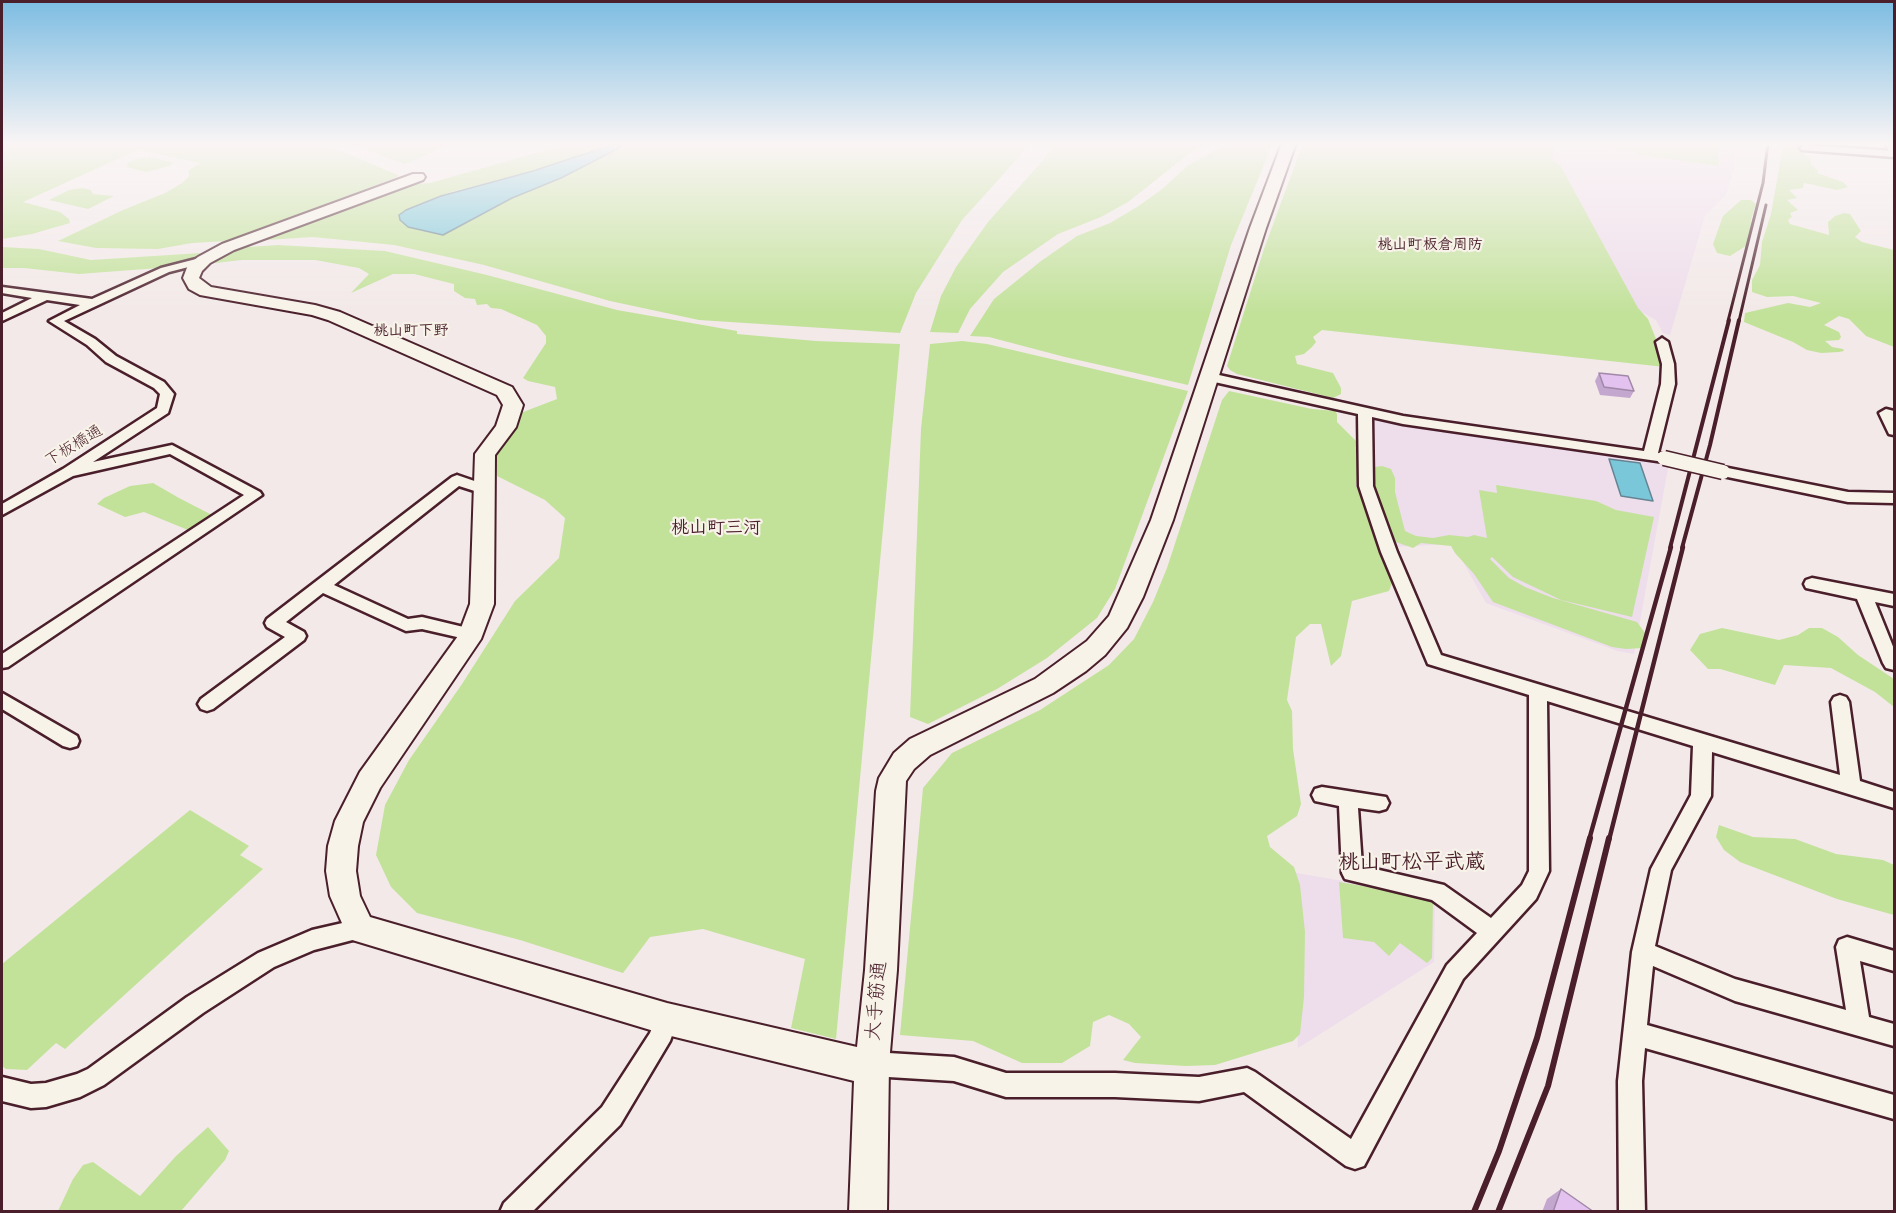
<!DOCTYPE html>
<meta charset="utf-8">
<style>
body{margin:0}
#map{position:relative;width:1896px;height:1213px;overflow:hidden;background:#f3e9e9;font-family:"Balsamiq Sans",sans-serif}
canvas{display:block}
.frame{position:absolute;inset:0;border:3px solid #4a1f2b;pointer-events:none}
</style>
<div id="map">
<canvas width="1896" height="1213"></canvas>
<div class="frame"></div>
</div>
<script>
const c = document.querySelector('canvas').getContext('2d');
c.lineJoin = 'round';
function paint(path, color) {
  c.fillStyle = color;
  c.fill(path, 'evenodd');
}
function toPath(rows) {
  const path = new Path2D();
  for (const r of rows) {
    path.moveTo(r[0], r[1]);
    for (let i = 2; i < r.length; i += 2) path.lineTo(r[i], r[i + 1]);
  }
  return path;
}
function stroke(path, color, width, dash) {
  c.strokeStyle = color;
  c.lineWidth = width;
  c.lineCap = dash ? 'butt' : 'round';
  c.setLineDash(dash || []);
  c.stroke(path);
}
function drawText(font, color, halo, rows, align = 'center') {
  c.font = font + ' "Balsamiq Sans","Klee One",sans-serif';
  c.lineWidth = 4.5;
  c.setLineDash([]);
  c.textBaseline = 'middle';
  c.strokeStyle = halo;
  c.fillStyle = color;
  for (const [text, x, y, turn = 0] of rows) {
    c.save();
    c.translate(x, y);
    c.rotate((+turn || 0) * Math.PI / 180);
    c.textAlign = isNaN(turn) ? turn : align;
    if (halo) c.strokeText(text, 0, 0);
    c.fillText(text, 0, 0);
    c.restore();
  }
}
paint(toPath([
 [1552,143,1736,143,1734,168,1726,195,1705,216,1670,335,1663,333,1656,320,1638,310,1552,161,1550,156],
 [1370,420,1669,463,1634,654,1618,651,1486,603,1453,544,1392,547,1372,486],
 [1291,872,1435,897,1434,962,1298,1048]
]), '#eeddeb');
paint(toPath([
 [2,143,323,143,398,175,398,177,226,241,192,243,158,249,96,248,58,241,123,210,165,193,182,183,189,176,189,170,200,163,138,150,23,202,60,212,69,219,70,223,32,234,2,239],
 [347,143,456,143,405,164],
 [571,143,1028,143,1019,157,962,220,916,293,900,333,699,320,610,301,484,265,394,245,313,237,252,241,377,195,416,184,430,183],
 [610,145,621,147,561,178,512,198,406,210,451,192,533,171],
 [1055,143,1214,143,1190,153,1128,202,1101,217,1058,234,1003,272,970,309,958,333,930,332,941,296,956,267,988,222,1044,159],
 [1233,143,1273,143,1231,245,1188,385,1065,357,989,337,970,336,994,299,1041,261,1077,236,1110,223,1137,207,1161,190,1187,166,1213,151],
 [1303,143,1554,143,1552,156,1554,161,1560,165,1638,308,1648,319,1664,359,1665,367,1322,330,1313,337,1316,342,1312,347,1304,354,1295,356,1297,364,1333,373,1341,388,1341,394,1333,398,1237,374,1230,370,1227,366,1264,249],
 [1611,143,1717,143,1719,166,1637,154,1637,152,1610,148],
 [1779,143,1798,143,1799,150,1811,159,1811,164,1818,171,1817,173,1843,182,1848,187,1837,190,1804,183,1803,188,1789,190,1797,198,1787,200,1798,210,1790,213,1792,217,1788,220,1790,224,1829,235,1828,222,1835,216,1844,213,1850,214,1861,231,1855,237,1862,242,1894,250,1894,347,1866,336,1849,319,1839,316,1824,325,1839,332,1841,337,1839,340,1825,341,1832,347,1843,349,1844,351,1839,352,1821,353,1807,350,1793,342,1744,322,1745,313,1788,303,1810,307,1821,303,1793,296,1767,297,1752,292,1752,280,1760,265,1762,242,1771,214,1782,151],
 [150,157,173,162,170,166,146,172,126,167,128,163,135,159],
 [82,188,91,190,93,194,114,196,88,209,49,200,69,190],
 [1741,200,1751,200,1756,204,1751,220,1749,244,1730,256,1717,253,1713,244,1723,216],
 [278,245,385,251,487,275,617,310,737,331,737,334,816,341,900,344,836,1039,791,1028,805,959,703,929,650,937,623,973,520,940,417,913,391,887,376,855,385,805,409,760,462,684,515,601,559,558,565,518,545,500,497,476,495,457,502,440,518,414,557,399,555,387,528,381,523,378,546,343,546,336,537,325,501,309,491,308,487,304,477,305,475,299,465,298,454,291,454,284,414,274,393,274,351,293,369,274,359,268,315,260,242,260,216,263,211,261,233,248],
 [2,247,39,249,91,260,201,253,183,263,159,268,79,274,24,268,2,268],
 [962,341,987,344,1188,391,1115,589,1097,618,1047,658,997,689,928,724,910,717,921,429,930,344],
 [1229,391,1312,409,1335,411,1337,414,1337,422,1360,445,1356,486,1373,527,1378,549,1392,583,1389,591,1352,601,1341,656,1331,666,1321,624,1310,624,1296,637,1287,700,1292,711,1293,749,1301,804,1297,816,1267,836,1270,847,1294,867,1300,885,1305,932,1304,997,1300,1034,1293,1041,1215,1065,1186,1066,1135,1063,1123,1060,1141,1037,1129,1024,1109,1015,1093,1022,1090,1046,1062,1063,1022,1063,973,1041,900,1035,923,788,952,753,1040,710,1109,665,1134,639,1153,602,1167,568,1222,400],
 [1382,466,1391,469,1395,478,1395,492,1405,531,1416,536,1433,538,1449,535,1468,537,1474,535,1487,538,1479,490,1497,493,1496,485,1596,501,1616,510,1654,517,1632,617,1561,600,1513,577,1492,557,1490,559,1509,578,1525,587,1553,598,1637,622,1648,637,1643,648,1626,649,1612,647,1493,602,1474,574,1455,553,1451,546,1421,543,1413,548,1393,541,1384,531,1370,475,1375,467],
 [153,483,179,498,214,516,188,530,144,512,125,517,97,504,104,498,130,486],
 [1722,628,1779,640,1798,635,1809,628,1822,628,1838,637,1858,655,1894,679,1894,707,1875,692,1831,668,1784,665,1775,685,1720,669,1708,669,1690,650,1700,634],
 [190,810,249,846,240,855,263,869,65,1049,56,1043,27,1070,6,1069,2,1066,2,964],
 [1719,825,1753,837,1795,839,1836,854,1883,860,1894,865,1894,915,1837,899,1740,862,1724,850,1716,837],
 [1339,882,1426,897,1433,901,1432,958,1427,963,1400,943,1389,956,1374,942,1343,938],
 [208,1127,229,1151,225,1160,181,1211,58,1211,73,1179,83,1165,93,1162,140,1196,176,1156]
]), '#c2e29a');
const water = toPath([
 [615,144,621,147,561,178,512,198,443,235,408,227,400,220,399,215,406,210,441,196,533,171,615,144],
 [1609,459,1640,463,1653,501,1621,496,1609,459]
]);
paint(water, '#7ac7d9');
stroke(water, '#678493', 1.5);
const street = toPath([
 [1805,145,1894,151,1894,157,1802,150,1800,148,1805,145],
 [204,257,210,260,208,262,169,272,64,321,95,339,116,356,164,382,174,394,168,413,93,462,172,445,260,492,262,495,8,667,2,668,2,654,244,495,170,454,73,476,2,515,2,504,63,469,157,408,160,394,154,388,106,362,87,345,49,321,80,305,47,300,2,321,2,313,32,298,2,293,2,287,92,299,161,268,204,257],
 [1662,338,1668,342,1674,364,1675,384,1658,453,1669,455,1671,458,1669,461,1664,462,1403,424,1372,417,1373,486,1397,552,1441,655,1840,775,1831,702,1834,697,1840,695,1846,697,1849,702,1860,781,1894,792,1894,808,1712,752,1711,796,1671,870,1655,946,1735,979,1846,1010,1836,947,1839,940,1847,937,1894,951,1894,971,1860,961,1869,1017,1894,1024,1894,1046,1735,1001,1653,966,1647,1025,1894,1095,1894,1119,1645,1048,1642,1081,1645,1212,1619,1212,1618,1081,1632,952,1651,869,1691,795,1693,746,1547,701,1549,871,1536,899,1463,979,1364,1166,1355,1169,1346,1166,1244,1092,1199,1101,1115,1097,1006,1097,954,1081,872,1076,864,1072,860,1064,864,1056,872,1052,954,1057,1006,1073,1115,1073,1199,1077,1247,1068,1255,1072,1351,1139,1447,965,1477,933,1432,900,1345,879,1342,873,1339,806,1315,801,1312,795,1315,789,1322,787,1386,797,1389,803,1386,809,1379,811,1358,808,1362,866,1444,885,1491,918,1522,885,1529,871,1529,695,1428,664,1381,552,1359,486,1358,414,1210,381,1203,377,1210,373,1403,416,1644,451,1661,384,1662,364,1656,342,1662,338],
 [1886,409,1894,411,1894,435,1889,434,1879,413,1886,409],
 [1723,467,1848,492,1894,493,1894,503,1848,502,1718,475,1716,472,1718,469,1723,467],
 [457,475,489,486,491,489,484,494,459,486,334,585,408,619,422,617,476,630,478,634,476,638,470,640,422,629,406,631,323,593,286,622,304,632,306,636,304,640,213,709,207,711,201,709,198,704,201,699,285,637,267,627,265,623,267,619,452,477,457,475],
 [1812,578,1894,594,1894,606,1875,602,1894,649,1894,670,1886,668,1883,663,1857,599,1806,588,1804,584,1806,580,1812,578],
 [2,693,77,736,79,741,77,746,70,748,63,746,2,709,2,693],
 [360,919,368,922,371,929,368,936,314,950,274,967,203,1013,104,1085,80,1097,46,1107,31,1108,2,1101,2,1077,31,1084,46,1083,77,1074,88,1069,187,997,258,953,312,930,360,919],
 [667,1008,675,1011,678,1019,670,1041,620,1125,532,1212,500,1212,504,1203,602,1107,650,1033,659,1011,667,1008]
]);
const secondary = toPath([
 [1282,143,1296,143,1266,228,1173,520,1143,597,1127,628,1105,655,1086,671,1053,693,930,755,914,769,906,781,897,970,889,1064,887,1212,849,1212,854,1081,667,1035,349,939,330,896,326,871,328,846,335,821,360,772,458,636,470,604,475,454,496,426,503,405,497,395,328,320,312,315,200,295,189,289,183,278,188,265,198,257,222,244,413,174,423,174,425,177,423,180,234,250,210,263,202,271,199,278,211,287,315,305,340,312,512,387,523,405,516,427,495,455,494,604,481,639,380,788,363,822,358,846,356,871,360,896,370,917,667,1003,857,1047,865,970,876,791,879,778,894,753,910,739,1035,679,1087,641,1109,616,1151,520,1250,228,1282,143]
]);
const primary = toPath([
 [1885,143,1894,143,1894,152,1889,151,1885,143]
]);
stroke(street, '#4a1f2b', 5);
stroke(secondary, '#4a1f2b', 4);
stroke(primary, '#4a1f2b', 4);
paint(street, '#f7f3e8');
paint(secondary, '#f7f3e8');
paint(primary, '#f9deab');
stroke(toPath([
 [1728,321,1763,183,1768,143],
 [1739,321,1766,205]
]), '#4a1f2b', 3);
stroke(toPath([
 [1670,548,1729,320],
 [1682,548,1710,445,1739,320]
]), '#4a1f2b', 4);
stroke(toPath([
 [1589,840,1671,547],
 [1609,840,1683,547]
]), '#4a1f2b', 4.5);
stroke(toPath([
 [1474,1212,1499,1151,1537,1038,1590,838],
 [1498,1212,1548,1086,1609,838]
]), '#4a1f2b', 6);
const streetBridge = toPath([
 [1664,458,1723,472]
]);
stroke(streetBridge, '#4a1f2b', 17, []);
stroke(streetBridge, '#f7f3e8', 14);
paint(toPath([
 [1599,373,1634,391,1630,398,1600,395,1595,381],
 [1561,1189,1594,1212,1542,1212,1547,1199]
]), '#c4a7ce');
const building = toPath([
 [1599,373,1628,376,1634,391,1604,387,1599,373],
 [1561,1189,1594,1212,1553,1212,1561,1189]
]);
paint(building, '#e4c2ef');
stroke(building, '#a088a7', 1.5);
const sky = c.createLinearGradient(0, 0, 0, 313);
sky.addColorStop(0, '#7cbce2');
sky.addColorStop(0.46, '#faf5f5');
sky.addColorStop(1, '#faf5f500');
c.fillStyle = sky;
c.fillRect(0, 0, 1896, 313);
drawText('bold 15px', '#4a1f2b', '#f7f3e8', [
 ["桃山町板倉周防",1430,245],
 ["桃山町下野",411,331]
]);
drawText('16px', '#4a1f2b', '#f7f3e8', [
 ["下板橋通",74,446,-31]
]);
drawText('bold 18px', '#4a1f2b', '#f7f3e8', [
 ["桃山町三河",716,528]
]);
drawText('20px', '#4a1f2b', '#f7f3e8', [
 ["大手筋通",877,1001,-85]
]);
drawText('bold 21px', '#4a1f2b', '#f7f3e8', [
 ["桃山町松平武蔵",1412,863]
]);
</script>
